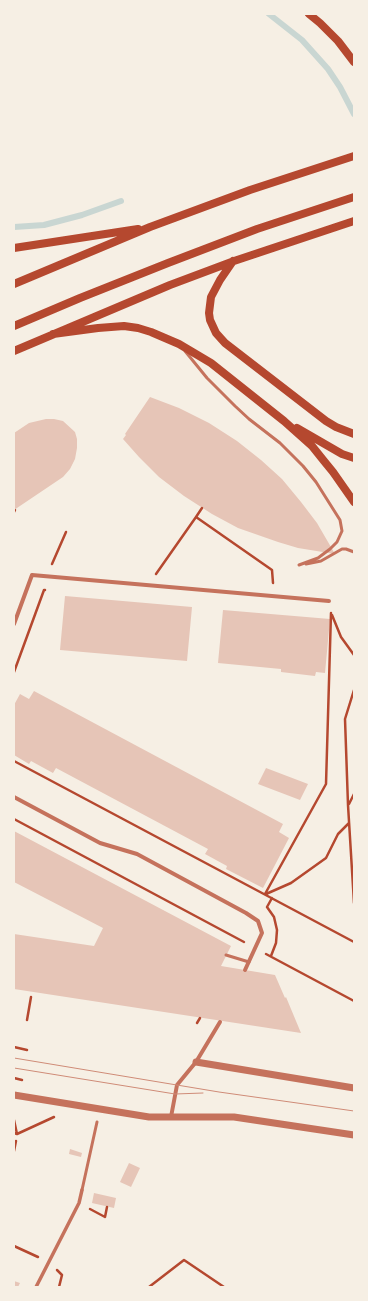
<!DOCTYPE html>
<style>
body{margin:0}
#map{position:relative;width:368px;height:1301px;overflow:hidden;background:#f6efe4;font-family:Jost,sans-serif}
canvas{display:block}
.frame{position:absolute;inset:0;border:15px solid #f6efe4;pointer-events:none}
</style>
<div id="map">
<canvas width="368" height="1301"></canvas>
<div class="frame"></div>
</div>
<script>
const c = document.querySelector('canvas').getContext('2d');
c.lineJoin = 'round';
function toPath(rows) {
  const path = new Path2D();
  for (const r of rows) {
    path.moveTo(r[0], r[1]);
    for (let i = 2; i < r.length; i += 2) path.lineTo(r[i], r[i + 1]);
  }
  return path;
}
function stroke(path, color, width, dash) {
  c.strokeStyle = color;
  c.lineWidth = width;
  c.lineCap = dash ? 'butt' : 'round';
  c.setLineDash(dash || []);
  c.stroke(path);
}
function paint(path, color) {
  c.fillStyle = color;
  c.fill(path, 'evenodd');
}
stroke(toPath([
 [269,14,302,40,328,69,340,87,354,114],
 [14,227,44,225,82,215,121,201]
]), '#c9d6d2', 6);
paint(toPath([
 [150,397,179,408,209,423,237,441,261,460,282,479,301,502,317,523,335,554,298,548,278,542,238,528,212,514,184,496,159,477,139,457,123,439,126,435,125,434],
 [46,419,54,419,63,421,75,432,77,439,77,448,75,459,70,469,63,477,14,510,14,433,29,423],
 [65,596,192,607,187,661,60,650],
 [223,610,330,619,325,673,316,672,315,676,281,672,281,669,218,663],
 [34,691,283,824,279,832,289,838,263,888,226,869,227,866,205,854,208,849,56,768,53,773,31,761,29,764,14,755,14,705,20,694,29,699],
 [266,768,308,784,300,800,258,784],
 [14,831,231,946,221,966,275,975,285,998,286,997,301,1033,14,989,14,934,94,946,103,928,14,882],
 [70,1149,82,1153,81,1157,69,1154],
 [129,1163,140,1168,131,1187,120,1182],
 [94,1193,116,1198,114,1208,92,1203],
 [14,1281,20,1283,18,1287,14,1287]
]), '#e6c5b7');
stroke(toPath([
 [14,512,15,510],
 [196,517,202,508],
 [52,564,66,532],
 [156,574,196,517,272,570,273,583],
 [332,615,341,637,354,655],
 [14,672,44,590,45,590],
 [354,690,345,719,348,805,354,903],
 [14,761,354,942],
 [349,804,354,794],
 [14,819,244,942],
 [265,894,326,784,331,613],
 [266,894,291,883,326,858,338,834,349,823],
 [266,954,354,1001],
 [271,956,276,943,277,930,274,917,267,907,272,898],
 [27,1020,31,997],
 [197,1023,200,1018],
 [14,1047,27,1050],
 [14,1078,22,1080],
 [14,1120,17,1134],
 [14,1133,17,1134,54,1117],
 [14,1151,16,1141],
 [90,1209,105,1217,107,1207],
 [14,1246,38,1257],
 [57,1270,62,1275,59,1287],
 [149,1287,184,1260,224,1287]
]), '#b5482f', 2.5);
stroke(toPath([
 [185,351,207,378,235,406,249,419,280,443,303,466,316,482,340,520,342,531,337,542,330,549,318,558,299,565],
 [306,564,321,561,342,549,346,549,354,552],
 [226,955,249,962],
 [82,1190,97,1122]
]), '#c5725c', 3);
stroke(toPath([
 [36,1287,79,1203,82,1190]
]), '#c5725c', 3.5);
stroke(toPath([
 [14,624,32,575,329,601],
 [14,797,100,843,137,854,246,913,258,921,262,933,245,970],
 [171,1117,177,1085,196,1062,220,1022]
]), '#c5725c', 4);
stroke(toPath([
 [196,1062,354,1088],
 [14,1095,149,1117,234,1117,354,1135]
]), '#c5725c', 7);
stroke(toPath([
 [309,14,320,23,338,41,354,62],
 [14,248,138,229],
 [233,261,220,280,211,297,209,313,210,320,216,333,225,343,326,421,336,427,354,434],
 [14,284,150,227,250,190,354,156],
 [14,326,80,298,168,263,257,229,354,197],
 [53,334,98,328,124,326,138,328,151,332,179,344,211,363,284,421,312,446,324,461,333,472,354,502],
 [14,351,170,285,234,261,354,221],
 [297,428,342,454,354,458]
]), '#b5482f', 8);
stroke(toPath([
 [14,1058,219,1092,354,1111],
 [14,1068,175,1094,203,1093]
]), '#cf8b77', 1);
</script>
